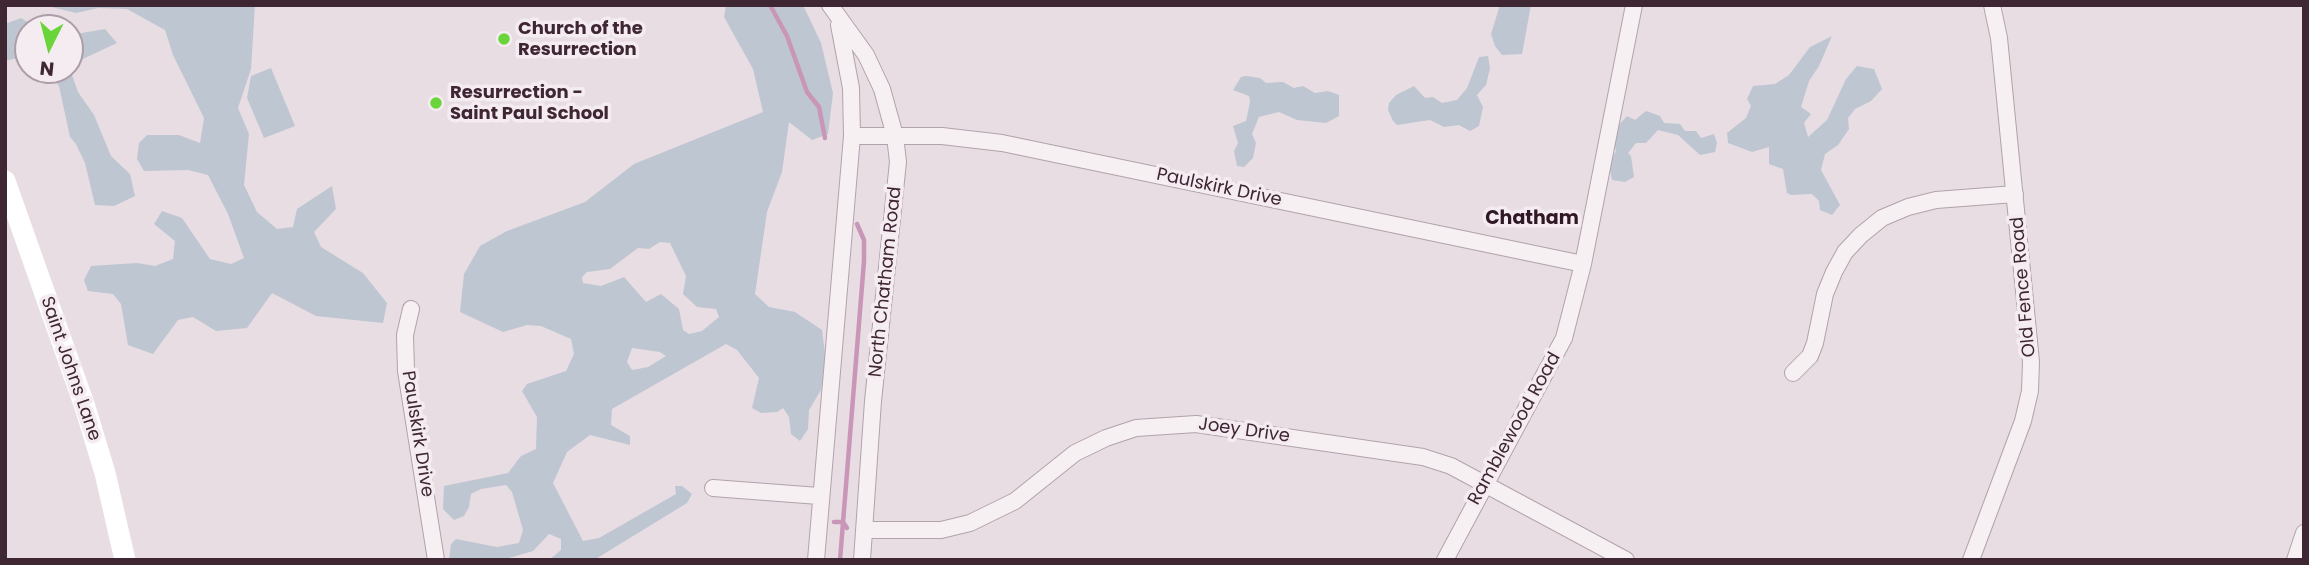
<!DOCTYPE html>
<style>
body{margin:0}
#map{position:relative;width:2309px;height:565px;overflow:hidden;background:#e8dde3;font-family:Poppins,sans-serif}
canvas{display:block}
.frame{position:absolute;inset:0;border:7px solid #3f2633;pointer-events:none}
.north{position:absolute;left:14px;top:14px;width:70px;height:70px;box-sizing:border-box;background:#f5ecf2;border:2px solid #ac9da6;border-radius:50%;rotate:186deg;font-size:19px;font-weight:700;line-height:28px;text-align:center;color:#3f2633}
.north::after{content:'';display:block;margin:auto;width:24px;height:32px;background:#6ad53a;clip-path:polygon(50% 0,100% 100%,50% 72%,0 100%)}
</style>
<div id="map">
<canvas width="2309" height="565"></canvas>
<div class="frame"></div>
<div class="north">N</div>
</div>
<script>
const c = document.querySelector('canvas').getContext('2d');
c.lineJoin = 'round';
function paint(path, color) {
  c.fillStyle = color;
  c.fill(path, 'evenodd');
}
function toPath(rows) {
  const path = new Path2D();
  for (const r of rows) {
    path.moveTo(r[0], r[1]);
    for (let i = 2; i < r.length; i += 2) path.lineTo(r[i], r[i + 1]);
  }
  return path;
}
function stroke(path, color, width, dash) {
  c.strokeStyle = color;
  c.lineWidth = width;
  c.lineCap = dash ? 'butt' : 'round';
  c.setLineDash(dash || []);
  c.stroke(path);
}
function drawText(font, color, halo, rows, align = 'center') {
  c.font = font + ' Poppins,sans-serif';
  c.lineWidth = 7;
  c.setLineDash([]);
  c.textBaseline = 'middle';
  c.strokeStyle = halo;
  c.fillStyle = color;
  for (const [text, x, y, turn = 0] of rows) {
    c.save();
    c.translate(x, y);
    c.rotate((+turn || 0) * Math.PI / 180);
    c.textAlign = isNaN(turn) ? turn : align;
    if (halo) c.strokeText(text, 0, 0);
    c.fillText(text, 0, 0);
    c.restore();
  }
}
paint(toPath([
 [44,5,255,5,251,69,238,108,249,134,244,185,257,212,277,229,293,227,297,209,332,186,336,209,314,232,321,247,363,273,387,303,383,323,316,316,272,293,247,328,216,331,193,317,178,320,153,354,128,345,121,304,113,294,88,291,84,280,91,266,137,263,155,266,173,259,175,241,154,224,162,211,182,218,210,259,231,264,244,258,228,214,208,175,188,170,144,171,137,159,139,143,147,135,179,135,200,143,204,118,173,55,165,30,127,9,98,8,76,13],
 [726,5,803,5,821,43,833,93,828,134,812,140,789,122,782,172,767,212,755,294,769,307,795,312,822,330,826,362,821,390,809,410,808,429,800,441,791,434,789,417,783,408,777,412,761,413,752,408,759,378,737,350,726,344,612,409,611,425,630,436,630,445,590,435,567,452,553,483,583,541,599,538,676,494,675,486,682,486,692,494,687,503,594,560,549,560,561,550,561,539,549,534,533,551,502,560,449,560,451,544,456,539,497,547,519,543,523,530,512,492,506,485,481,489,471,494,469,507,464,516,454,520,443,509,444,486,508,473,521,456,536,449,537,417,522,391,527,384,566,371,574,354,571,339,541,326,527,325,503,332,460,312,464,274,480,246,507,231,585,202,634,164,763,112,753,69,724,17],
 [660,242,670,243,686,276,683,294,697,307,716,309,719,317,702,331,689,334,683,330,679,309,661,294,646,302,624,277,601,286,583,283,582,277,587,272,610,269,638,248,649,249],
 [632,348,660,352,666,356,648,367,632,370,627,362],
 [1500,5,1531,5,1522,54,1502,55,1495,46,1491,34],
 [21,18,37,28,28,28,28,55,5,61,5,24],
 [105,29,117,43,70,65,70,35],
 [1832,36,1819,66,1809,81,1801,107,1811,114,1804,123,1808,137,1827,120,1846,79,1857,66,1874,69,1882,89,1871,101,1855,109,1848,118,1849,129,1838,145,1825,154,1821,170,1840,205,1832,215,1820,210,1819,201,1812,194,1791,195,1787,193,1783,169,1769,164,1769,147,1752,152,1728,143,1727,133,1746,118,1751,106,1747,99,1753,86,1775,84,1789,75,1810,47],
 [1488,56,1490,68,1486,85,1477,95,1483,107,1479,126,1470,131,1459,125,1444,127,1430,120,1397,125,1393,121,1388,110,1389,103,1396,95,1414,86,1425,98,1433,97,1442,103,1457,100,1467,88,1479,57],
 [271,68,295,126,264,138,247,98,251,76],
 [70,69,78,92,94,115,111,156,130,174,135,196,114,206,95,205,85,163,76,144,70,137,59,86,49,74,49,70],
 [1246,76,1260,78,1266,83,1283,82,1294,88,1303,86,1315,93,1328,91,1339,95,1339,116,1326,123,1297,120,1279,112,1259,117,1252,134,1256,143,1253,158,1244,167,1237,166,1234,151,1238,143,1233,126,1246,121,1250,102,1249,96,1233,90,1241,77],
 [1646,111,1660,116,1664,123,1680,124,1685,131,1696,131,1701,138,1714,134,1717,143,1715,152,1700,155,1678,135,1658,130,1646,143,1636,143,1628,153,1631,156,1634,177,1625,182,1612,180,1609,164,1616,151,1612,133,1627,116,1635,120]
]), '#bec6d2');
stroke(toPath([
 [770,5,787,36,807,92,819,107,825,138],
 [834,522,843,522,847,528],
 [840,560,864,261,864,240,857,224]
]), '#ca96b7', 4.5);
const street = toPath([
 [830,5,866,55,882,89,895,136,898,162,873,401,862,560],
 [852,136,942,136,1002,143,1583,264],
 [411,309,405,335,406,371,436,560],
 [1793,373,1810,356,1815,343,1825,294,1834,272,1845,252,1861,235,1882,218,1908,207,1936,200,2015,194],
 [713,488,819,496],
 [865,530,941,530,970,523,1015,501,1075,453,1106,438,1136,428,1196,424,1423,457,1451,466,1626,560],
 [816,560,852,136,851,88,839,25],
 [1445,560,1564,338,1583,264,1634,5],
 [1971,560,2023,421,2030,391,2031,362,1999,38,1992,5],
 [2295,560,2304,533]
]);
stroke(street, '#b2a2ab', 18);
stroke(street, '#f6f0f3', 16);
stroke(toPath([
 [5,181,85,407,105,473,125,560]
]), '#fff', 21);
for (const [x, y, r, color] of [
 [504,39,7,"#6ad53a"],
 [436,103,7,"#6ad53a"]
]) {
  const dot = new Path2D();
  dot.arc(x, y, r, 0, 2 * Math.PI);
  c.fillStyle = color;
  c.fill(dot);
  stroke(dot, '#f5ecf2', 2.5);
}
drawText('bold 18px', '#3f2633', '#f5ecf2', [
 ["Church of the",518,29],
 ["Resurrection",518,50],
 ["Resurrection -",450,93],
 ["Saint Paul School",450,114]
], 'left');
drawText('18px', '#3f2633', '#f5ecf2', [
 ["Paulskirk Drive",1219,188,12],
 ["North Chatham Road",886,282,-84],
 ["Old Fence Road",2024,287,-95],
 ["Saint Johns Lane",70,369,71],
 ["Ramblewood Road",1515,429,-61],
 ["Joey Drive",1244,431,8],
 ["Paulskirk Drive",417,434,81]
]);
drawText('bold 19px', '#301824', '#f5ecf2', [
 ["Chatham",1532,219]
]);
</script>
